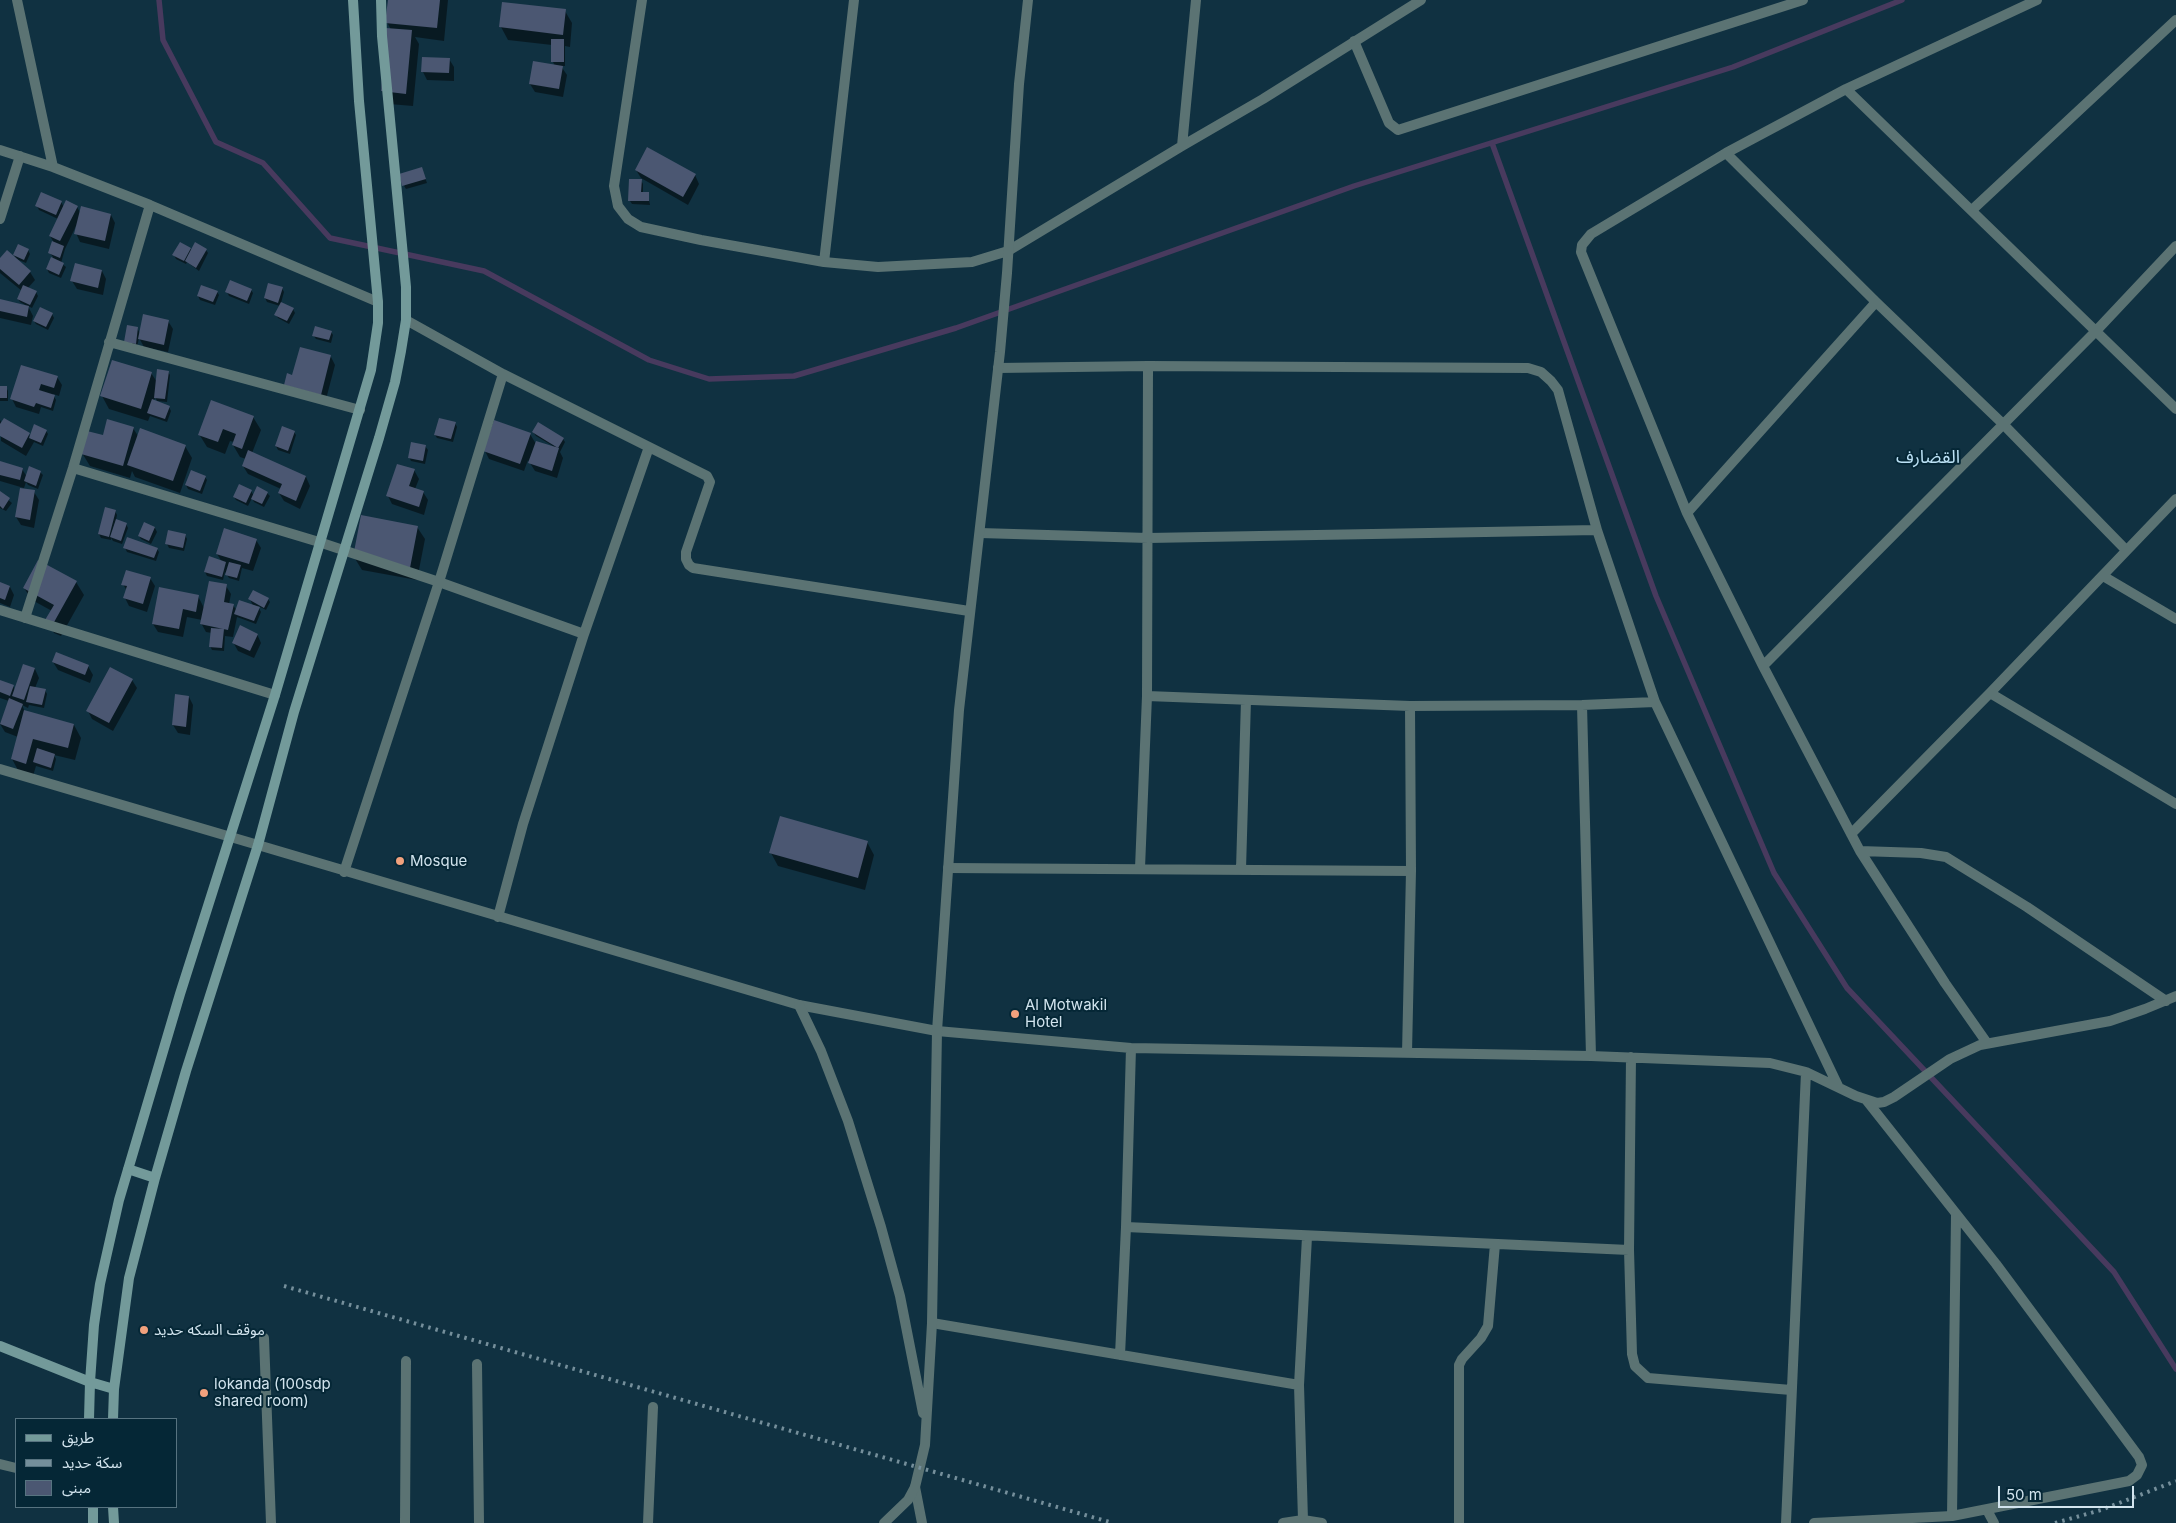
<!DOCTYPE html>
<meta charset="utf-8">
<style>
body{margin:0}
#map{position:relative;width:2176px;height:1523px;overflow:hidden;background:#103141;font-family:Inter,"Noto Sans Arabic",sans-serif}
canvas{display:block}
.legend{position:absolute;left:15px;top:1418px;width:162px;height:90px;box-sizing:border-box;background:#052736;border:1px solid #577380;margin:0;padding:6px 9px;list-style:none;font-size:15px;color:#d2e4ee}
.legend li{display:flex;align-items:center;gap:10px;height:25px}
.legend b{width:25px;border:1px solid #577380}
.scale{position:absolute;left:1998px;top:1486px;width:136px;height:22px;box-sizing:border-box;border:2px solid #d2e4ee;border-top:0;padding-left:6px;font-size:15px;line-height:18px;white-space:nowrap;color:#d2e4ee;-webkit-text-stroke:4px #052736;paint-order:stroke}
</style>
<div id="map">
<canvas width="2176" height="1523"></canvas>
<ul class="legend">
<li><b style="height:6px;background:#739a9a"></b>طريق</li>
<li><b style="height:6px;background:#758f9b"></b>سكة حديد</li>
<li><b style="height:14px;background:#4b5772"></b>مبنى</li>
</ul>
<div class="scale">50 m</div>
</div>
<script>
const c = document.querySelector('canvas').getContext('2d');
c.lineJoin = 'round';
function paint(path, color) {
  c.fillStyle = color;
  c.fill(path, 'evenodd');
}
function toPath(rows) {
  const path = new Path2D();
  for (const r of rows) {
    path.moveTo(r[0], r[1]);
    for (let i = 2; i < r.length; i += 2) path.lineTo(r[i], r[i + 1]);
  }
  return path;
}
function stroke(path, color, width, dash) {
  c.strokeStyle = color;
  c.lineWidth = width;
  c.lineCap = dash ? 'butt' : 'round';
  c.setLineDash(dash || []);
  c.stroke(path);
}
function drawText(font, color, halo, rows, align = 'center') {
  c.font = font + ' Inter,"Noto Sans Arabic",sans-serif';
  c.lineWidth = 4;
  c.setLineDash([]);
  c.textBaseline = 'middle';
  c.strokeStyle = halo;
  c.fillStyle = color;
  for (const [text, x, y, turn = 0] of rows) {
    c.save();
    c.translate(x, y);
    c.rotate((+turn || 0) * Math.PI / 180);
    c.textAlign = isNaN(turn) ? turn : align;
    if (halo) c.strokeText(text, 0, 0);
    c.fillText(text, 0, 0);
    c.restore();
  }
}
paint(toPath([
 [389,0,448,0,444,41,415,37,419,44,413,106,389,104,382,91,391,30,387,22],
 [565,11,572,23,570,47,565,46,565,66,561,66,567,75,563,97,535,92,530,84,555,66,553,62,552,45,508,40,501,27],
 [449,59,454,67,454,81,427,80,423,72],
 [422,169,427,183,406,189,404,186],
 [636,170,695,175,699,184,688,205,641,178],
 [641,180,643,184,643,194,648,194,650,205,632,204,630,201],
 [61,202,64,207,77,207,81,214,111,215,115,223,109,249,80,242,76,233,76,226,65,249,61,263,66,267,61,278,49,273,47,269,53,257,49,252,53,241,50,236,58,219,39,210,37,206],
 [190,248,192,252,206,250,208,253,199,271,187,262,186,264,176,259,174,255],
 [28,250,30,254,26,263,16,259,14,255],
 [0,259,30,272,35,280,28,288,36,292,38,296,32,308,28,306,33,316,31,325,0,318,0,300,27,306,20,302,18,299,22,291,0,273],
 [102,271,106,279,103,295,77,289,72,281],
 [282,288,284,292,281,303,293,309,295,313,289,324,278,318,276,315,280,306,267,302,265,298],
 [251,290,253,293,249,304,229,296,227,292],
 [217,292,219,295,215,305,200,300,198,296],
 [52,314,54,318,48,330,36,324,34,321],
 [168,321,173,329,168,352,144,347,139,338,137,347,128,346,137,328,140,333],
 [331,332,333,335,331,343,316,339,313,335],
 [331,357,335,365,325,403,293,376],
 [22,367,57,377,62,385,59,396,53,394,56,400,53,411,41,407,39,414,16,407,12,399],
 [168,372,170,375,167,402,157,401,155,397,154,401,169,407,171,411,167,422,150,416,148,421,109,409,102,396,151,373,157,382],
 [0,387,6,387,8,391,8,401,0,401],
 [253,417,261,430,252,453,306,477,310,486,300,509,284,501,279,493,281,489,248,474,243,466,246,459,240,457,233,445,234,442,230,441,225,454,207,447,199,434],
 [0,420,2,423,29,434,30,437,46,431,48,434,43,446,34,442,26,456,1,441],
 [455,423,457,427,453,442,437,438,435,435],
 [133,428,138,436,185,446,192,458,180,493,135,477,132,471,130,478,90,466,82,453,104,437],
 [294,432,296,435,290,454,278,450,276,446],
 [533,432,563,439,565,442,560,452,563,458,557,478,535,471,528,460,524,471,489,459,485,451,530,434,536,444,553,446,536,436],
 [425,446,428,450,425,464,411,461,409,457],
 [0,463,22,469,27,477,40,472,43,475,38,489,28,485,26,482,24,488,0,481],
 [414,470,419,479,415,489,423,492,428,500,424,515,392,504,388,496],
 [205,477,207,480,202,494,188,489,186,485],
 [251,491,254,496,267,493,270,496,264,507,254,502,252,498,248,506,236,500,234,497],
 [34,492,39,500,34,528,21,525,16,517],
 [0,493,12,503,6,511,0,508],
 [115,511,117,515,116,520,126,524,128,528,122,544,113,541,111,538,111,540,101,538,99,534],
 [145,524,155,528,157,532,151,544,141,539,139,536],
 [417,527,425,539,417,580,362,570,354,557],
 [185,535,187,539,184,551,169,548,167,544],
 [256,540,261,548,253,571,242,568,239,581,229,578,225,572,223,580,207,576,205,572,222,562,217,554],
 [125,548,157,549,159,552,156,561,127,552],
 [39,561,76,582,84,595,61,636,54,633,47,620,52,611,32,600,24,588],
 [150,578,155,586,147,612,129,606,125,598,127,591,123,584],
 [0,583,10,587,14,595,10,607,0,603],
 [226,586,231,594,229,604,233,605,237,611,253,606,250,599,268,599,270,602,266,610,258,606,261,612,256,624,237,617,233,637,225,636,224,651,212,650,210,646,212,633,206,632,201,623,202,620,187,617,183,637,158,632,153,624,198,596,204,608],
 [257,634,261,643,254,658,238,651,233,642],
 [53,662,88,666,93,675,90,683,58,670],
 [24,666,35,669,39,678,35,688,45,690,47,694,44,708,29,705,28,708,22,705,25,712,74,725,81,738,75,760,54,755,56,759,53,771,36,766,33,776,19,772,12,759,18,737,5,732,0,724,9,701,0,698,0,681,13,686,15,690],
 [132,680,137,688,113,731,92,719,88,711],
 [189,697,193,705,190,735,178,733,173,725],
 [867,842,874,855,865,890,778,866,771,853]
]), '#0007');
stroke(toPath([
 [159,0,163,40,216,142,263,163,330,238,484,271,649,360,709,379,794,376,956,328,1354,186,1733,67,1902,0],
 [1492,143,1656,596,1774,873,1847,988,2114,1272,2176,1369]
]), '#483a5e', 5.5);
paint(toPath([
 [388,0,440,0,437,28,385,23],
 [502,2,566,9,563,35,499,27],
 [386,28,412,30,406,94,381,91],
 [551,39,564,39,564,62,551,62],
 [422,57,450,58,449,73,421,72],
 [533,61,563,66,559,89,529,84],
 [647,147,696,174,683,197,635,170],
 [422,167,426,179,402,186,399,174],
 [629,179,642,179,641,192,649,192,649,201,628,201],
 [41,192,62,201,56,215,35,206],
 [66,200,78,206,60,241,49,236],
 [81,206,111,214,105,241,74,234],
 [52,241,64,246,60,258,48,253],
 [180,242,191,248,184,261,172,255],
 [195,242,207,249,196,268,185,261],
 [18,244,29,249,24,260,13,255],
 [7,250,31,271,19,285,0,269,0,258],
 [51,257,64,263,59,275,46,269],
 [75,263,102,270,98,288,70,281],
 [230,280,252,289,247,301,225,292],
 [268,283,283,287,278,303,264,298],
 [23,285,37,291,30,305,17,299],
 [201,285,218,291,213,302,197,296],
 [0,299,29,306,27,317,0,311],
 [281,302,294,308,287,321,274,315],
 [40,307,53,313,46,327,33,321],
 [143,314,169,320,164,345,138,339],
 [127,325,138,327,136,344,124,342],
 [315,326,332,331,329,340,312,336],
 [300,347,331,355,321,395,284,385,287,373,292,375],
 [112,360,152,372,141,409,100,396],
 [21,365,58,376,54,388,41,384,39,390,55,395,51,408,36,403,34,407,10,399],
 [157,369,169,371,165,399,154,398],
 [0,386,7,386,7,398,0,398],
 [152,399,170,406,165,419,147,413],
 [211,400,254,416,242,449,232,445,236,434,223,429,218,442,198,435],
 [4,418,30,433,22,448,0,436,0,424],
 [439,418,456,422,451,439,434,435],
 [107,419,134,427,123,466,81,454,87,431,103,435],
 [494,420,531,433,520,464,483,451],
 [538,422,564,438,558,448,532,432],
 [34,424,47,430,41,443,29,438],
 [282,426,295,431,288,451,275,446],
 [140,428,186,445,173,481,127,465],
 [536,441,559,448,552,471,528,463],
 [411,442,426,445,423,461,408,458],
 [248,450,306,476,296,501,278,493,282,484,242,466],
 [0,461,23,468,20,480,0,475],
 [397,464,415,469,409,486,424,491,419,507,386,496],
 [29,466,41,471,36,486,24,481],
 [191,470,206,476,200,491,185,485],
 [239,484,252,490,246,503,233,497],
 [257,486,268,492,262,504,251,499],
 [20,488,35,490,30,520,15,517],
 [0,491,10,498,3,509,0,506],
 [105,507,116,510,109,537,98,534],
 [361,515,418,526,410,568,353,557],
 [116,519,127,523,121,541,110,537],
 [144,522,155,527,149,541,138,536],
 [224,528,257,539,249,564,216,554],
 [168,530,186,534,183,548,165,544],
 [127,537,158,548,154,558,123,548],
 [209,556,226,562,222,577,204,572],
 [38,560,77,581,53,624,45,620,54,605,23,588],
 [229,562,241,565,237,578,225,575],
 [126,570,151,577,143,604,123,598,127,586,121,585],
 [209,581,227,584,224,602,234,604,228,630,200,624],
 [0,582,10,586,5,600,0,598],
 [159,587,199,595,196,612,183,609,179,629,152,624],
 [253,590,269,598,264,608,248,599],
 [239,600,260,607,254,621,234,614],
 [240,625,258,634,250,651,232,643],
 [211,628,224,629,222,648,209,647],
 [56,652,89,665,85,675,52,662],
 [23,664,35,668,24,700,12,696],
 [110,667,133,679,109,723,86,711],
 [0,680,14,685,10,696,0,692],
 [30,686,46,689,42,705,26,702],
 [175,694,189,696,186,727,172,725],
 [9,698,23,704,13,729,0,724],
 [24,710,74,724,68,748,33,739,26,764,11,759],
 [37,748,55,754,51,768,33,762],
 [780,816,868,841,858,878,769,853]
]), '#4b5772');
stroke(toPath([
 [17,0,53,167,150,205,378,302],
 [642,0,614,186,618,206,628,219,641,227,701,240,824,262,878,267,972,262,1008,251,1182,146,1263,99,1421,0],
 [1354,41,1389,123,1398,130,1803,0],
 [1846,89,2176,409],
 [1182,146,1196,0],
 [0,150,53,167],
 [1726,153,1876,302,2003,424,2126,550],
 [1972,210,2176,20],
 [0,219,20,156],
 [824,262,854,0],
 [1876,302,1687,513,1763,666,1860,851,1945,983,1987,1043],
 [406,320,503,374,707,476,710,482,686,552,686,559,689,565,693,568,969,611],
 [109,342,360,410],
 [998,368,1148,366,1528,368,1541,372,1551,381,1558,390,1597,530,1655,702,1838,1086],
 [73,468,319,542,439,582,584,634],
 [1687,513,1581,252,1582,245,1591,234,1726,153,1846,89,2037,0],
 [980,533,1148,538,1597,530],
 [2103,576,2176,619],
 [0,610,275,695],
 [25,618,73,468,150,205],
 [1763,666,2096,331,2176,246],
 [1990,693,2176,804],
 [1147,696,1410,706,1582,705,1655,702],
 [1582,705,1591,1056],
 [1851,834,1990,693,2176,499],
 [258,845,799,1005,937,1031,1131,1048,1591,1056,1770,1063,1806,1072,1856,1096,1877,1103,1884,1102,1894,1097,1950,1059,1980,1045,2110,1021,2145,1009,2176,996],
 [1860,851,1921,853,1946,857,2027,907,2166,1001],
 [948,868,1411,871],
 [1140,868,1147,696,1148,366],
 [1241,869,1246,700],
 [344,872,439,582,503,374],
 [498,917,523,824,584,634,649,447],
 [1407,1053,1411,871,1410,706],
 [1631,1057,1629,1250,1632,1354,1635,1366,1648,1378,1791,1390],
 [1126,1227,1629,1250],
 [932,1323,1299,1385],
 [264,1338,271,1523],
 [1120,1355,1126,1227,1131,1048],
 [477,1364,479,1523],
 [0,1464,16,1468],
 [915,1487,922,1523],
 [1987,1510,1994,1523],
 [1952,1516,1956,1214],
 [1303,1520,1299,1385,1307,1237],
 [405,1523,406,1361],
 [648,1523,653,1407],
 [1283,1523,1303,1520,1322,1523],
 [1459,1523,1459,1365,1462,1359,1481,1338,1488,1326,1495,1244],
 [1786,1523,1806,1072],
 [1814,1523,1952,1516,2129,1481,2137,1475,2142,1465,2139,1457,1996,1264,1867,1101]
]), '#5b7373', 10);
stroke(toPath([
 [0,769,258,845],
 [799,1005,821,1051,848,1121,881,1227,900,1296,923,1413],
 [884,1523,908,1500,915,1487,925,1445,932,1323,937,1031,959,710,1000,352,1007,273,1019,84,1028,0]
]), '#5b7373', 10);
stroke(toPath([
 [128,1169,155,1178],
 [0,1346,90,1382,114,1389],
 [89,1419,90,1382,94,1325,100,1284,119,1200,180,994,275,695,371,370,378,323,378,302,359,101,353,0],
 [113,1419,114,1389,129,1278,155,1178,186,1071,258,845,294,712,379,438,395,382,401,351,406,320,406,287,382,36,381,0],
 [93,1507,93,1523],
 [113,1507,114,1523]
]), '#739a9a', 10);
stroke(toPath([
 [284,1286,1113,1523],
 [2055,1523,2101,1510,2176,1481]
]), '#758f9b', 4, [2.5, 5]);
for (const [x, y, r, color] of [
 [400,861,5,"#f1a17d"],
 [1015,1014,5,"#f1a17d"],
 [144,1330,5,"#f1a17d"],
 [204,1393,5,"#f1a17d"]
]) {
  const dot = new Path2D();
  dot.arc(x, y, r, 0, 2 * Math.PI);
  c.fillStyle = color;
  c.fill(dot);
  stroke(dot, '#052736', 2);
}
drawText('15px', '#d2e4ee', '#052736', [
 ["Mosque",410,861],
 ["Al Motwakil",1025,1005],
 ["Hotel",1025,1022],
 ["موقف السكه حديد",154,1330],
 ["lokanda (100sdp",214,1384],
 ["shared room)",214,1401]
], 'left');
drawText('18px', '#bce1f5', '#052736', [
 ["القضارف",1928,458]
]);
</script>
